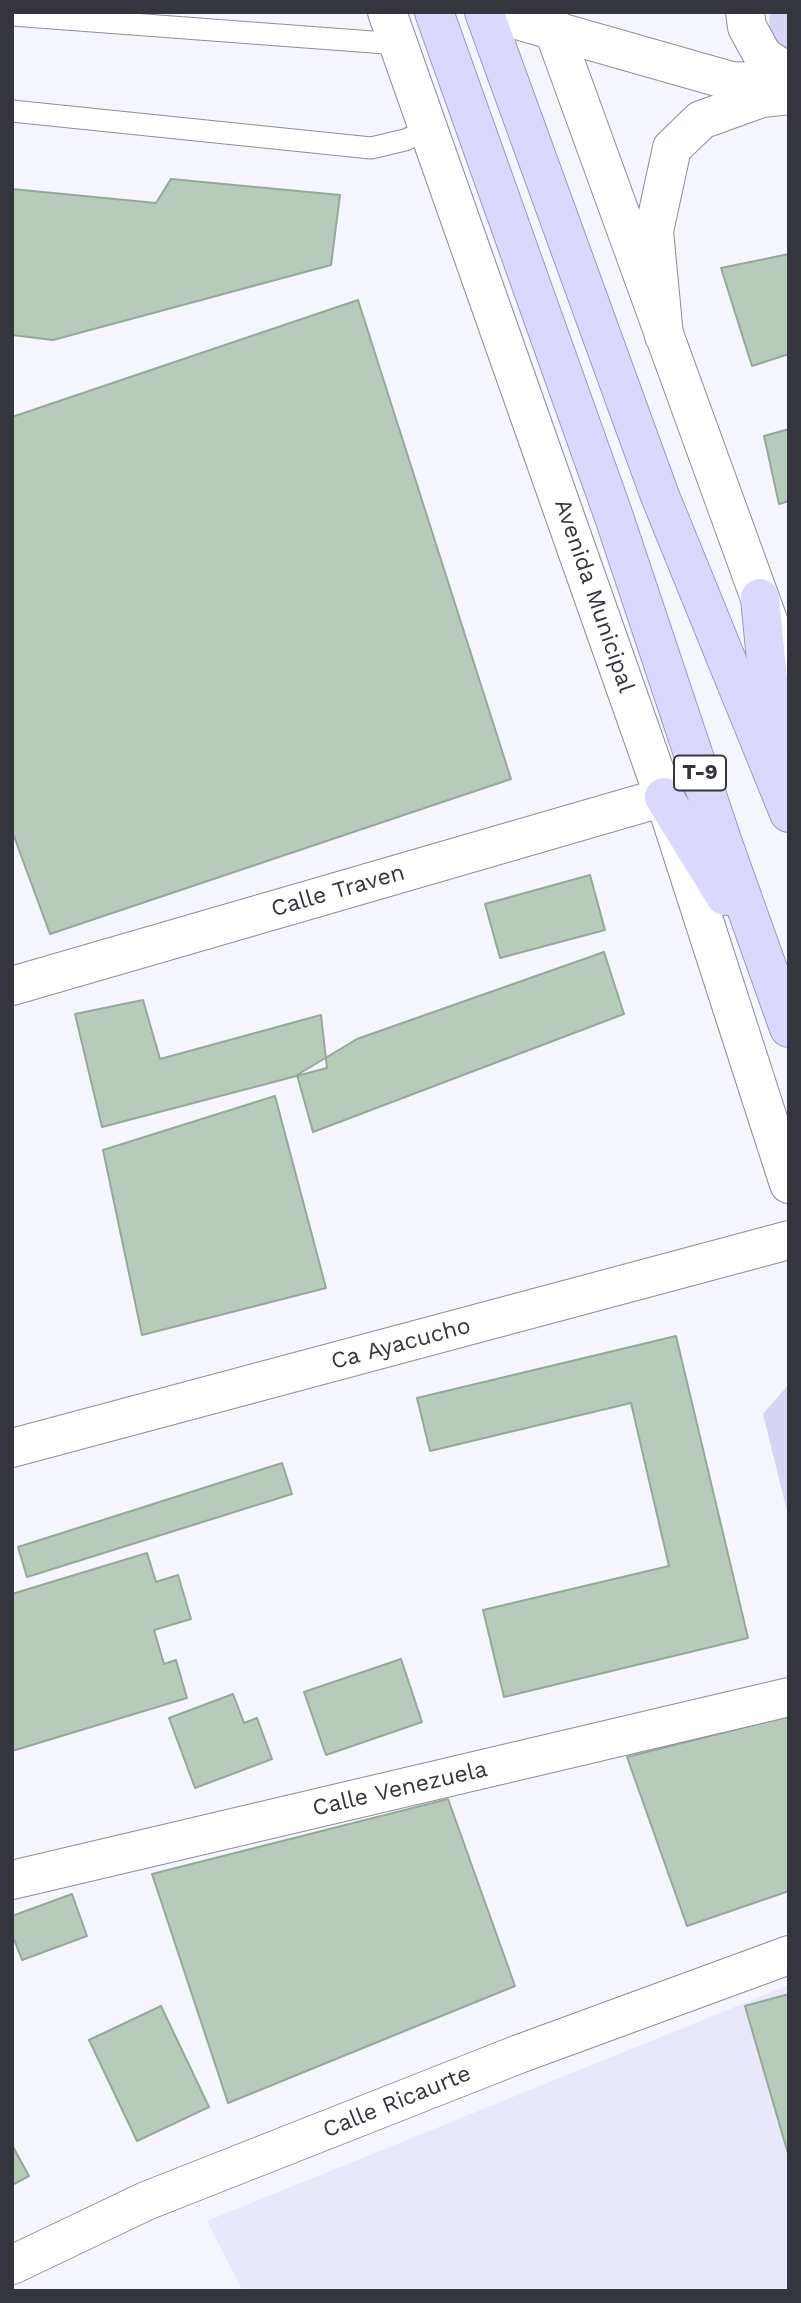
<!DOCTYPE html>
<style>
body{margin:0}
#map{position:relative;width:801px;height:2303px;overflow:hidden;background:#f5f5fe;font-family:"Work Sans",sans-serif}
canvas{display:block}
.frame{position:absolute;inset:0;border:14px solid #35353e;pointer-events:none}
</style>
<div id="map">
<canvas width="801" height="2303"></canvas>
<div class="frame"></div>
</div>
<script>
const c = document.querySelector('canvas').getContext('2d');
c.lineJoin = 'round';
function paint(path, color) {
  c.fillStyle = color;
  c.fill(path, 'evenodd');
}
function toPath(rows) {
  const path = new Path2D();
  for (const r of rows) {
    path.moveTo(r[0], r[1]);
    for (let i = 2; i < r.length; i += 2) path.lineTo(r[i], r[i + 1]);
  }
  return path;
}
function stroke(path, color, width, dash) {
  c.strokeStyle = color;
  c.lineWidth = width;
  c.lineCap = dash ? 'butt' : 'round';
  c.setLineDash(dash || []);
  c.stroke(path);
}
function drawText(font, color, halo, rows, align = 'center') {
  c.font = font + ' "Work Sans",sans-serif';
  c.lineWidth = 7;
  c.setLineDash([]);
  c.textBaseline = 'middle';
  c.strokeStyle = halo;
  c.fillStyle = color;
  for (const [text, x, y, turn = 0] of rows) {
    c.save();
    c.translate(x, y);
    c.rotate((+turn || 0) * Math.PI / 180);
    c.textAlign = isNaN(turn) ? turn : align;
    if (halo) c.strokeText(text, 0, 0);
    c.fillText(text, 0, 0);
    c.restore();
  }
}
paint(toPath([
 [789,1985,789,2291,243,2291,207,2221]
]), '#e9e8fa');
paint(toPath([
 [770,12,789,12,789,57,768,40],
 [789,1384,789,1519,763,1414]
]), '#d7d5f6');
const building = toPath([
 [171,179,340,195,331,265,53,340,12,335,12,189,156,203,171,179],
 [789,254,789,354,752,366,721,268,789,254],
 [358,300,511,779,50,934,12,831,12,417,358,300],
 [789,429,789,501,779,504,764,436,789,429],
 [590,875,605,930,500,958,485,904,590,875],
 [604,952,624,1014,313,1132,297,1075,357,1039,604,952],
 [143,1000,160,1059,321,1015,327,1068,102,1127,75,1014,143,1000],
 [275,1096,326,1288,142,1335,103,1150,275,1096],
 [676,1336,748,1638,504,1697,483,1610,669,1566,631,1403,430,1451,417,1398,676,1336],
 [282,1463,292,1494,27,1577,18,1547,282,1463],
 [147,1553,156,1582,178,1575,191,1619,154,1630,164,1664,176,1660,187,1698,12,1751,12,1594,147,1553],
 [401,1659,422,1722,326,1755,304,1692,401,1659],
 [233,1694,244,1723,257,1718,272,1759,195,1788,169,1718,233,1694],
 [789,1716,789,1891,687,1926,627,1757,789,1716],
 [448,1799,515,1986,228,2103,152,1874,448,1799],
 [72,1894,87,1936,22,1960,12,1934,12,1916,72,1894],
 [789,1994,789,2157,745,2006,789,1994],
 [161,2006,209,2107,137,2141,89,2040,161,2006],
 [12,2145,29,2176,12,2185,12,2145]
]);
paint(building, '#b6cbba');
stroke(building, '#95a999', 2);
const service = toPath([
 [12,15,399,44],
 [12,111,371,148,405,140,430,129]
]);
const minor = toPath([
 [387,12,664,797,789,1184],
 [547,12,789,678],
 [12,986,664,797],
 [12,1448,789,1240],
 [12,1880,789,1697],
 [12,2265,146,2201,519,2054,789,1955]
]);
const secondary = toPath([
 [489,12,731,81,783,83],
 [745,12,747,27,763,56,778,66,789,69],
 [664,336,654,231,672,148,701,120,762,98,789,95]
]);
const trunk = toPath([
 [434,12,614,517,724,846,789,1028],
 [484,12,660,496,789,813],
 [760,598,774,742],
 [664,797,725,896]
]);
stroke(service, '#8d8ca2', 23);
stroke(minor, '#8d8ca2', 40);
stroke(secondary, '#8d8ca2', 40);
stroke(trunk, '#9b98ba', 40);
stroke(service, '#fff', 21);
stroke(minor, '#fff', 38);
stroke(secondary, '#fff', 38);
stroke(trunk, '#dbd8fe', 38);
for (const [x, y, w] of [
 [700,773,52]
]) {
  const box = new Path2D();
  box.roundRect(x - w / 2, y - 17.5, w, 35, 5);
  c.fillStyle = '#fff';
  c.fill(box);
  stroke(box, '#35353e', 2);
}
drawText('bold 21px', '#35353e', null, [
 ["T-9",700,773]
]);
drawText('23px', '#35353e', '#fff', [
 ["Avenida Municipal",594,596,71],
 ["Calle Traven",338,891,-16],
 ["Ca Ayacucho",401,1344,-15],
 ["Calle Venezuela",400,1789,-13],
 ["Calle Ricaurte",397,2102,-22]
]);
</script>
